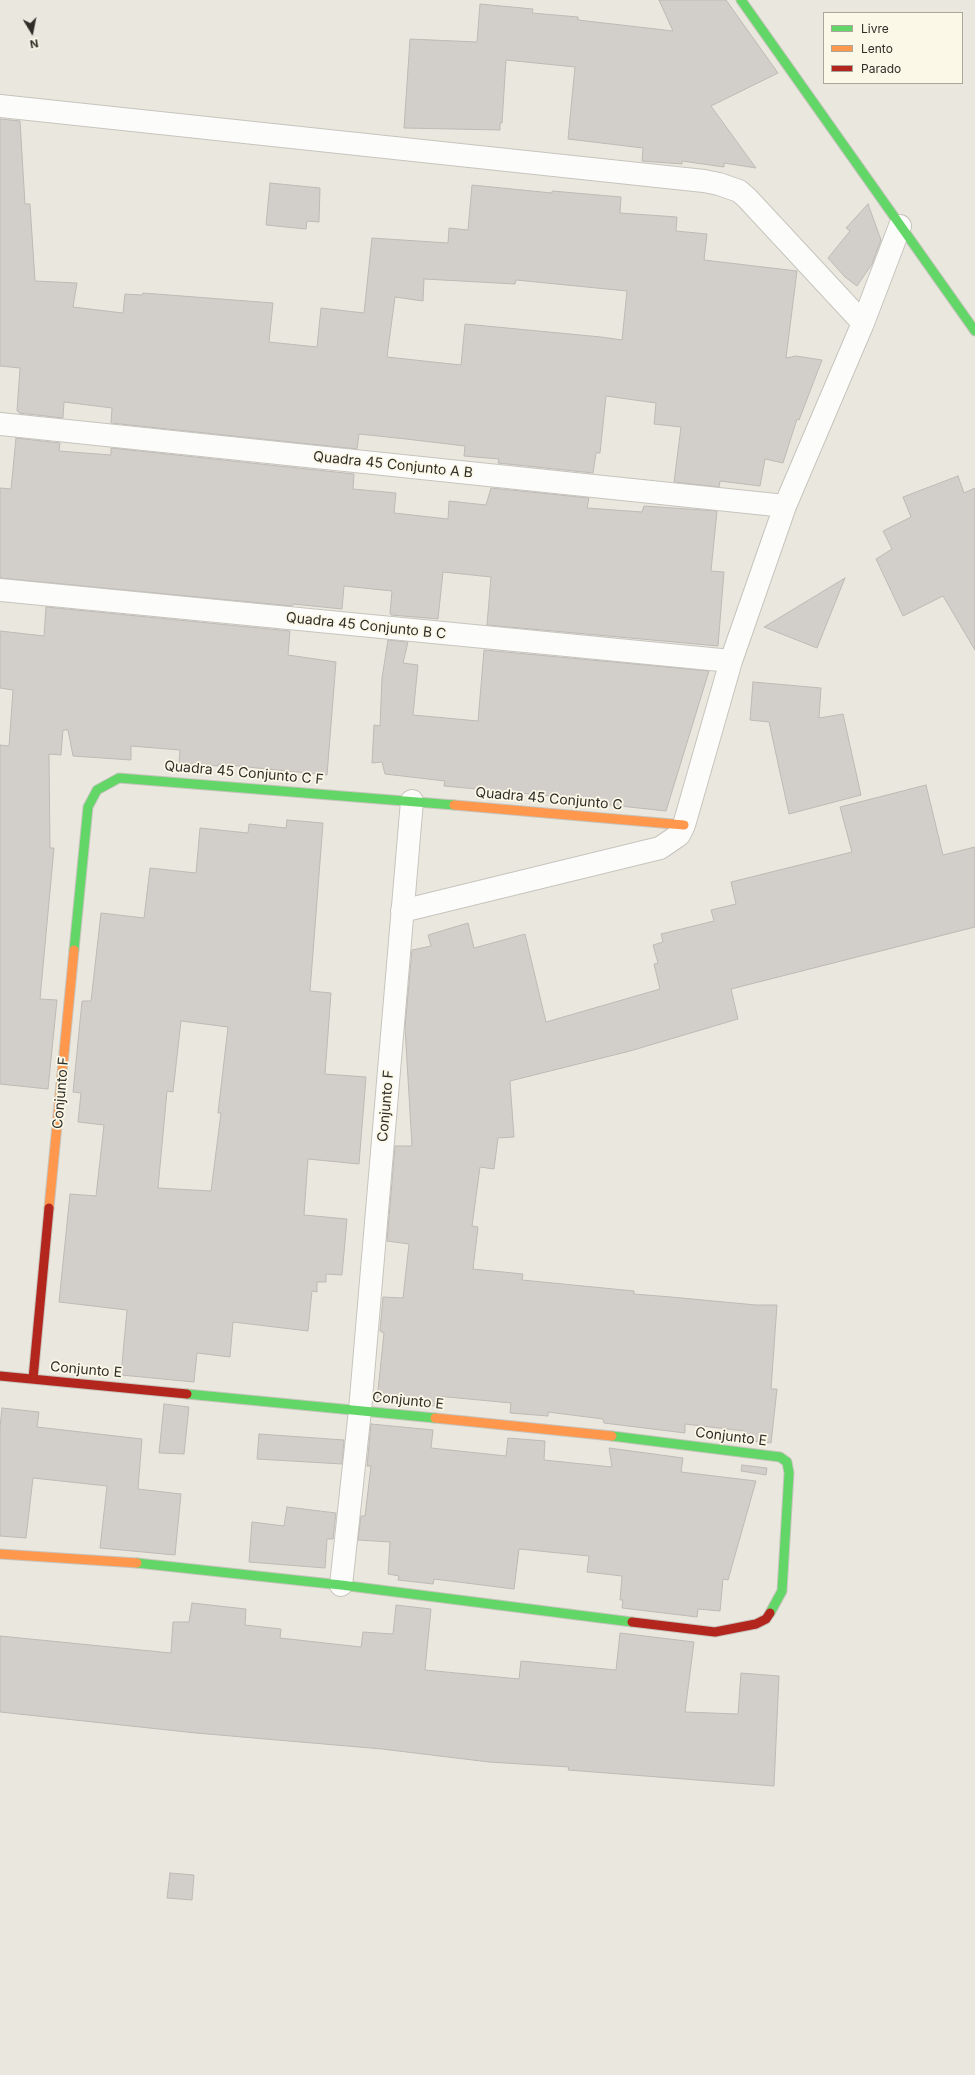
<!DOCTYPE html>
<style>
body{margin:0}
#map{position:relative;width:975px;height:2075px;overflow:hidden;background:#eae8de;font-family:Inter,sans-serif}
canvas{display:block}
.legend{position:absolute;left:823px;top:12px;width:140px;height:72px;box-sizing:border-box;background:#fbf8e8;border:1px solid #a9a79b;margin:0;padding:5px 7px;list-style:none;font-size:12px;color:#2e2d27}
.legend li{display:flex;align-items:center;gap:8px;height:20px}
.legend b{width:20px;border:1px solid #a9a79b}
.north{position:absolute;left:12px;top:12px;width:40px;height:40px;-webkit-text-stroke:3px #fbf8e8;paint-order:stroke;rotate:170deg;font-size:11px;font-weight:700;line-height:16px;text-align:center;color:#2e2d27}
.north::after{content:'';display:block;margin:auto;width:14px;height:18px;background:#2e2d27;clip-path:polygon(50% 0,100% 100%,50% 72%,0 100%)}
</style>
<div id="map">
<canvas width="975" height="2075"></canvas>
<ul class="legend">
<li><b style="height:5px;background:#63d668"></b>Livre</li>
<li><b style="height:5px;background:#ff974d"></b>Lento</li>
<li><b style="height:5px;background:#b3261e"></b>Parado</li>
</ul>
<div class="north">N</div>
</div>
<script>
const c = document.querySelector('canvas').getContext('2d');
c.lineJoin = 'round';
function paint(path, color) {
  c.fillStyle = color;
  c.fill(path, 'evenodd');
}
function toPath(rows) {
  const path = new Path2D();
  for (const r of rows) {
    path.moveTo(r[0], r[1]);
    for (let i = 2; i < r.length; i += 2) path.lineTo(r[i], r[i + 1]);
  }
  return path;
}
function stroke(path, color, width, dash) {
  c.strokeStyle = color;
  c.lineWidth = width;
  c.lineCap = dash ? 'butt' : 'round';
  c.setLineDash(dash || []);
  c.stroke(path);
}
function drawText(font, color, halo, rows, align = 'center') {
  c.font = font + ' Inter,sans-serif';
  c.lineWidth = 3.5;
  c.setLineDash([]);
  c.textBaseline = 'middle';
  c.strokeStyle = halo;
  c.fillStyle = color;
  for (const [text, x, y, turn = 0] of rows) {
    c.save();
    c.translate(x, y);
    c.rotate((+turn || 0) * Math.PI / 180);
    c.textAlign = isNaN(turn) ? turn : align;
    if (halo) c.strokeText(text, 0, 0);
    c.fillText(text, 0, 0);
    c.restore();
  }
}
const building = toPath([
 [659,0,726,0,778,73,711,106,756,168,724,163,724,167,682,161,682,164,642,161,643,148,568,139,575,67,506,60,502,123,500,123,500,130,404,128,410,39,477,42,480,4,533,9,532,13,578,17,578,20,673,31,659,0],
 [0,119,20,121,25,204,30,204,35,281,77,283,73,307,123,313,125,294,142,295,143,293,273,303,269,342,317,347,321,308,364,313,372,238,448,243,449,228,468,230,472,185,552,193,552,191,621,197,620,213,677,217,676,231,707,234,704,260,797,271,786,358,796,356,822,360,799,420,797,419,783,463,765,459,760,486,720,481,719,487,674,482,681,427,654,424,656,403,606,396,600,453,596,453,593,473,498,463,499,459,464,456,465,446,406,439,359,434,357,449,111,423,112,408,64,402,63,418,19,413,19,411,17,411,20,368,0,366,0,119],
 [424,279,515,284,516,280,627,291,622,340,601,337,465,324,461,365,387,357,395,297,423,301,424,279],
 [270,183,320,188,319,222,307,221,306,229,266,225,270,183],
 [868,204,881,240,872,264,857,286,845,277,828,258,850,231,846,228,868,204],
 [16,438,60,443,59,451,111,455,111,448,354,474,353,489,396,493,394,513,448,519,449,501,486,505,491,488,589,498,587,508,642,512,644,506,717,511,711,571,724,572,718,646,487,625,491,577,443,572,438,619,391,615,390,613,392,591,344,586,342,609,293,604,292,606,0,578,0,488,11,489,16,438],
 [958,476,964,493,975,488,975,650,943,596,903,616,876,559,892,549,883,531,911,517,903,497,958,476],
 [845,578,817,648,764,627,845,578],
 [46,607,290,631,288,655,336,662,327,775,218,764,218,766,179,763,180,750,131,746,131,760,73,756,68,730,63,730,61,755,49,754,50,848,54,848,40,999,57,1000,48,1089,0,1084,0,745,9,746,13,690,0,688,0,631,44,636,46,607],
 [388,640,408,642,403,663,418,665,413,715,478,721,484,650,709,671,666,811,574,801,574,798,444,786,445,781,385,774,382,762,372,763,374,725,380,726,382,678,388,640],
 [753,682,821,688,819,718,843,714,861,795,789,814,769,722,750,720,753,682],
 [926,785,943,855,975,847,975,927,731,989,738,1019,630,1051,510,1081,514,1137,498,1138,494,1169,480,1167,472,1226,478,1227,473,1269,523,1274,522,1280,634,1291,634,1294,671,1297,756,1305,777,1305,771,1389,777,1389,771,1443,744,1440,745,1431,685,1424,685,1433,604,1423,603,1419,548,1412,548,1416,510,1413,511,1403,437,1396,435,1406,377,1400,384,1333,380,1331,383,1297,403,1298,409,1244,387,1241,395,1146,412,1146,405,1027,412,950,431,946,428,935,468,923,474,948,525,934,546,1022,660,989,654,964,658,963,653,945,663,942,661,934,714,921,711,910,736,904,731,882,852,852,840,807,926,785],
 [287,820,323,823,310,991,331,993,325,1074,366,1077,359,1164,308,1159,304,1215,347,1219,342,1275,326,1274,326,1282,317,1282,317,1292,312,1291,308,1331,233,1322,230,1357,197,1353,194,1382,121,1375,127,1310,59,1302,70,1194,96,1196,104,1125,78,1122,81,1093,73,1092,82,1001,91,1001,101,913,144,918,150,868,196,873,200,828,248,833,249,824,286,828,287,820],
 [181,1021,228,1027,218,1113,221,1113,211,1191,158,1188,167,1091,173,1092,181,1021],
 [164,1404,189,1407,184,1454,159,1453,164,1404],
 [2,1408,39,1412,37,1427,142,1439,138,1489,181,1494,175,1555,100,1548,107,1486,33,1478,26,1538,0,1536,0,1427,2,1408],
 [371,1424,433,1430,431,1448,506,1456,508,1438,545,1441,544,1460,612,1467,609,1448,683,1458,681,1472,756,1481,728,1580,723,1579,720,1611,698,1609,697,1617,622,1608,623,1600,620,1600,622,1576,587,1572,589,1556,519,1549,514,1589,434,1579,433,1584,398,1580,399,1576,388,1574,390,1542,358,1540,361,1516,365,1516,371,1466,367,1466,371,1424],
 [259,1434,344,1440,342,1464,257,1459,259,1434],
 [742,1465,767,1468,766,1475,741,1471,742,1465],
 [287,1507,336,1513,333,1539,327,1539,325,1568,249,1562,252,1522,284,1526,287,1507],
 [192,1603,246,1609,245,1625,281,1629,280,1638,361,1647,363,1632,393,1634,396,1605,431,1609,425,1670,519,1679,521,1661,616,1670,620,1633,694,1642,685,1712,738,1714,741,1673,779,1676,774,1786,568,1770,569,1767,489,1762,382,1749,196,1733,0,1712,0,1636,171,1653,173,1622,189,1622,192,1603],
 [170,1873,194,1875,192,1900,167,1898,170,1873]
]);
paint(building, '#d2cec9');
stroke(building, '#beb9b5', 1);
const street = toPath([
 [0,106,704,181,719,184,739,191,747,198,863,323],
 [0,424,785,506],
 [0,590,731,661],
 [402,911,660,848,679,835,684,825,731,661,785,506,863,323,900,226],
 [341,1585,360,1410,412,801]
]);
const fast = toPath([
 [741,0,975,331],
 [74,950,88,807,97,790,119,778,454,805],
 [187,1394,435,1418],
 [612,1436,780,1457,787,1462,789,1473,782,1591,770,1613],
 [137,1563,341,1585,632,1622]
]);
const slow = toPath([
 [454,805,684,825],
 [49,1208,74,950],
 [435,1418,612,1436],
 [0,1554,137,1563]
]);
const jam = toPath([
 [0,1376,187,1394],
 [33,1379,49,1208],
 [632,1622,715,1632,756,1624,766,1619,770,1613]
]);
stroke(street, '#c6c4bd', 24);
stroke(fast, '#c6c4bd', 11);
stroke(slow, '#c6c4bd', 11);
stroke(jam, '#c6c4bd', 11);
stroke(street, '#fcfcfa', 22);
stroke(fast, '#63d668', 9);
stroke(slow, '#ff974d', 9);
stroke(jam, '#b3261e', 9);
drawText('14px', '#2e2d27', '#fbf8e8', [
 ["Quadra 45 Conjunto A B",393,465,6],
 ["Quadra 45 Conjunto B C",366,626,6],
 ["Quadra 45 Conjunto C F",244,773,5],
 ["Quadra 45 Conjunto C",549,799,5],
 ["Conjunto F",61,1093,-85],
 ["Conjunto F",386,1106,-85],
 ["Conjunto E",86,1370,5],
 ["Conjunto E",408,1401,6],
 ["Conjunto E",731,1437,7]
]);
</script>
